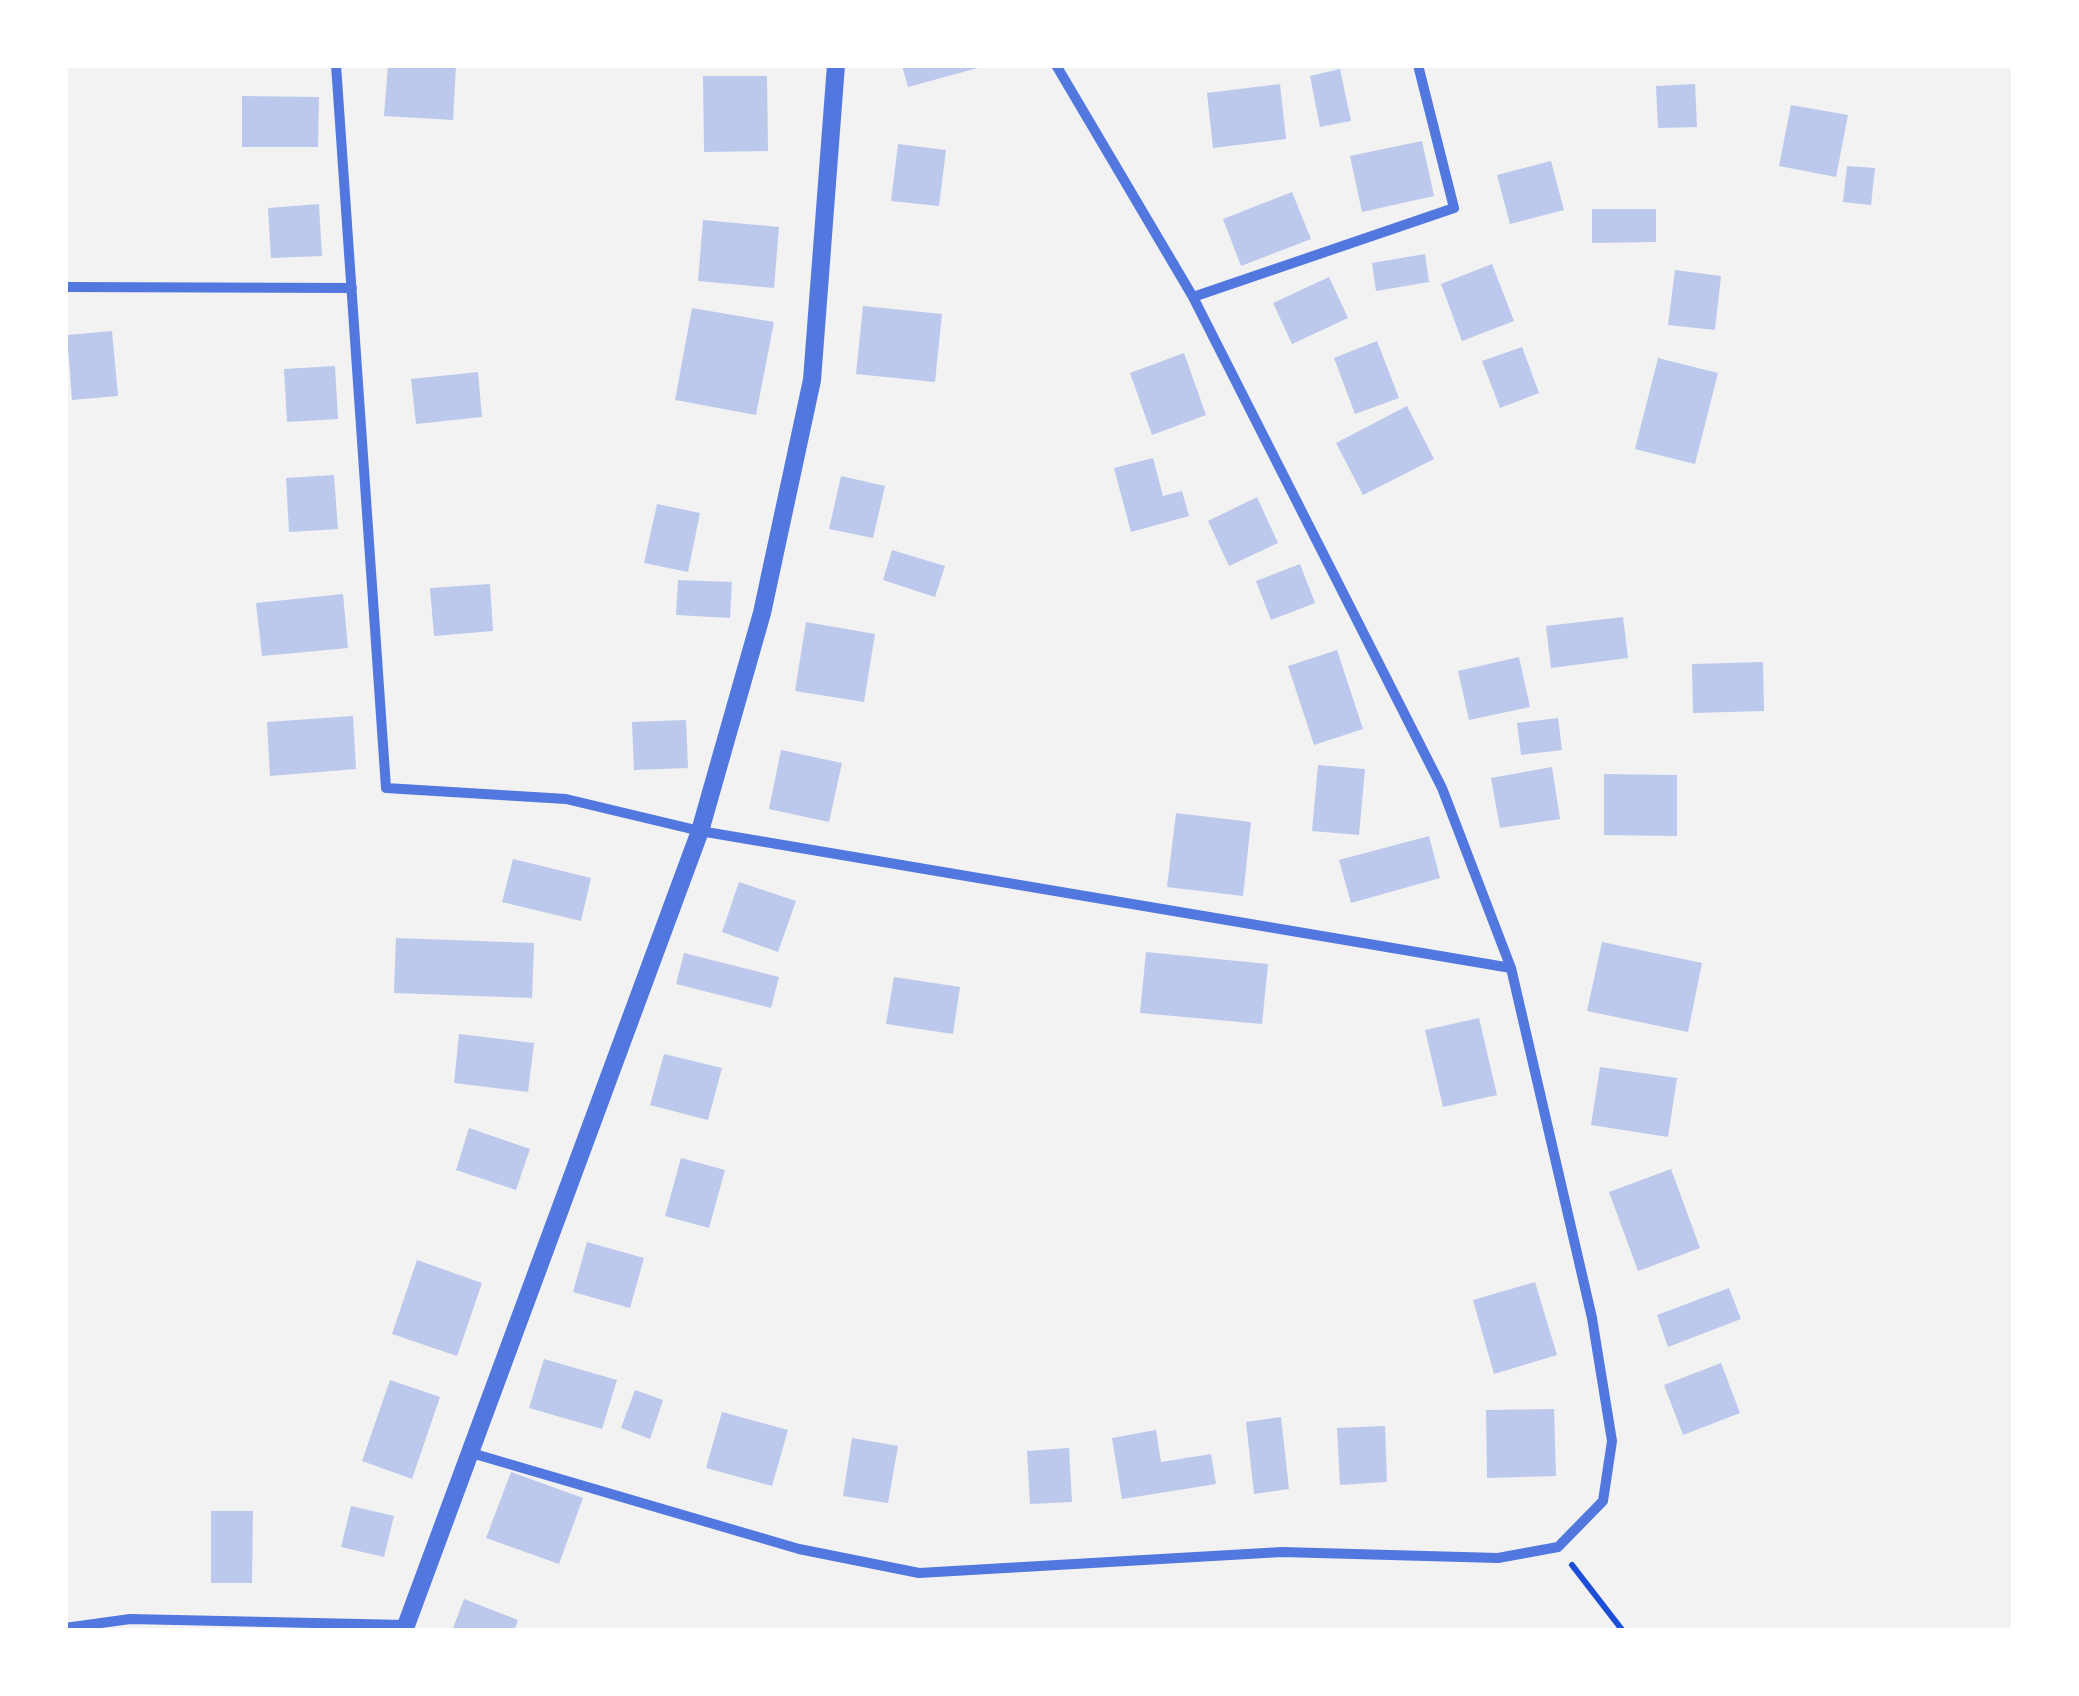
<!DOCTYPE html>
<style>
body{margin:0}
#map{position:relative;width:2079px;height:1696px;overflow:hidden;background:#f2f2f2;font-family:"IBM Plex Sans",sans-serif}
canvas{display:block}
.frame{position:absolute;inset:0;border:68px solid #fff;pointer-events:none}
</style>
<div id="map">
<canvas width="2079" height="1696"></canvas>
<div class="frame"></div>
</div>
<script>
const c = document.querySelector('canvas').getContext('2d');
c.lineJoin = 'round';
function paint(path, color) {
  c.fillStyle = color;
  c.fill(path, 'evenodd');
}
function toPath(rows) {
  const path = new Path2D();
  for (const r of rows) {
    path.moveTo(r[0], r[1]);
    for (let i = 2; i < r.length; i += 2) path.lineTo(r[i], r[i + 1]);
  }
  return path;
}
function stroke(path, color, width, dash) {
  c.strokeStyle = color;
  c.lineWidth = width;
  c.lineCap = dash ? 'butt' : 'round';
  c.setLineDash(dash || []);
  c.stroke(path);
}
paint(toPath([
 [388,65,456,65,453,120,384,116],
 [902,65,985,65,985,66,908,87],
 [1340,69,1351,121,1320,127,1310,76],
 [703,76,767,76,768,151,704,152],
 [1280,84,1286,139,1213,148,1207,93],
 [1695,84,1697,127,1658,128,1656,86],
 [242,96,319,97,318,147,242,147],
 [1791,105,1848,115,1836,177,1779,166],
 [1422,141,1434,196,1362,212,1350,156],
 [898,144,946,150,939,206,891,201],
 [1551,161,1564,210,1510,224,1497,175],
 [1847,166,1875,168,1871,205,1843,202],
 [1292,192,1311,239,1241,266,1223,219],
 [319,204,322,256,271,258,268,208],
 [1592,209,1656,209,1656,242,1592,243],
 [703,220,779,227,774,288,698,281],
 [1425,254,1429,282,1376,291,1372,263],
 [1492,264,1514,321,1462,341,1441,284],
 [1675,270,1721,276,1715,330,1668,325],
 [1329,277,1348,318,1292,344,1273,303],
 [863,306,942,314,935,382,856,374],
 [692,308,774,322,756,415,675,400],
 [112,331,118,396,72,400,67,335],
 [1377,341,1399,398,1355,414,1334,358],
 [1522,347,1539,393,1500,408,1482,361],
 [1184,353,1206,415,1152,435,1130,373],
 [1658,358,1718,373,1695,464,1635,449],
 [335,366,338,419,287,422,284,369],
 [478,372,482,417,416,424,411,379],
 [1407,406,1434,459,1363,495,1336,443],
 [1153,458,1163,496,1182,491,1189,516,1131,532,1114,468],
 [334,475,338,529,289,532,286,478],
 [841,476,885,486,873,538,829,529],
 [1257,497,1278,543,1229,566,1208,521],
 [657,504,700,513,688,572,644,563],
 [892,550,945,566,935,597,883,580],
 [1300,564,1315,603,1271,620,1256,581],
 [678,580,732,582,730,618,676,615],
 [490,584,493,631,434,636,430,588],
 [343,594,348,648,262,656,256,603],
 [1623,617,1628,658,1551,668,1546,626],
 [806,622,875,634,864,702,795,691],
 [1337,650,1363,729,1314,745,1288,666],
 [1519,657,1530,707,1469,720,1458,671],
 [1763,662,1764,711,1693,713,1692,664],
 [353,716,356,769,270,776,267,722],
 [1558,718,1562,750,1521,755,1517,723],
 [686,720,688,768,634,770,632,722],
 [781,750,842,763,829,822,769,809],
 [1318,765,1365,769,1359,835,1312,831],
 [1552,767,1560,819,1500,828,1491,778],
 [1604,774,1677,775,1677,836,1604,835],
 [1176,813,1251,822,1243,896,1167,887],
 [1429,836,1440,878,1351,903,1339,860],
 [513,859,591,878,581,921,502,902],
 [739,882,796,901,778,952,722,932],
 [396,938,534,943,532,998,394,993],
 [1602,942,1702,963,1688,1032,1587,1011],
 [1146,952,1268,964,1262,1024,1140,1013],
 [684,953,779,977,771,1008,676,984],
 [894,977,960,987,953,1034,886,1024],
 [1479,1018,1497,1095,1443,1107,1425,1030],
 [459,1034,534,1043,528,1092,454,1083],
 [664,1054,722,1068,708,1120,650,1105],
 [1600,1067,1677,1078,1668,1137,1591,1125],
 [469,1128,530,1149,516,1190,456,1170],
 [681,1158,725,1170,709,1228,665,1216],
 [1671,1169,1700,1248,1638,1271,1609,1192],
 [587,1242,644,1258,630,1308,573,1292],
 [417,1260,482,1283,457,1356,392,1334],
 [1535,1282,1557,1355,1494,1374,1473,1300],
 [1729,1288,1741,1319,1668,1347,1657,1315],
 [544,1359,617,1380,602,1429,529,1408],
 [1721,1363,1740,1413,1683,1435,1664,1385],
 [390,1380,440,1397,412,1479,362,1461],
 [635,1390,663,1400,650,1439,621,1428],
 [1554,1409,1556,1476,1487,1478,1486,1410],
 [722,1412,788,1430,772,1486,706,1468],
 [1281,1417,1289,1489,1254,1494,1246,1422],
 [1385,1426,1387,1482,1340,1485,1337,1428],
 [1156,1430,1161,1462,1211,1454,1216,1484,1122,1499,1112,1438],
 [852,1438,898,1446,888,1503,843,1496],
 [1069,1448,1072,1502,1030,1504,1027,1451],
 [511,1472,583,1498,559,1564,486,1538],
 [351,1506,394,1516,384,1557,341,1547],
 [211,1511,253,1511,252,1583,211,1583],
 [464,1599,518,1620,514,1631,452,1631]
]), '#bdc9ec');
stroke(toPath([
 [1572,1565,1623,1631]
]), '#1d4ed8', 6);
stroke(toPath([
 [336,65,386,788,566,799,700,831,1511,968],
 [65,287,352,288],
 [1193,297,1454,208,1418,65],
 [468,1452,799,1549,919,1573,1282,1552,1498,1558,1558,1547,1603,1501,1612,1441,1592,1318,1511,968,1442,788,1193,297,1056,65],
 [65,1628,130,1619,405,1625]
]), '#5277de', 10);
stroke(toPath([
 [404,1631,700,831,762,613,812,380,836,65]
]), '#5277de', 18);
</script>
